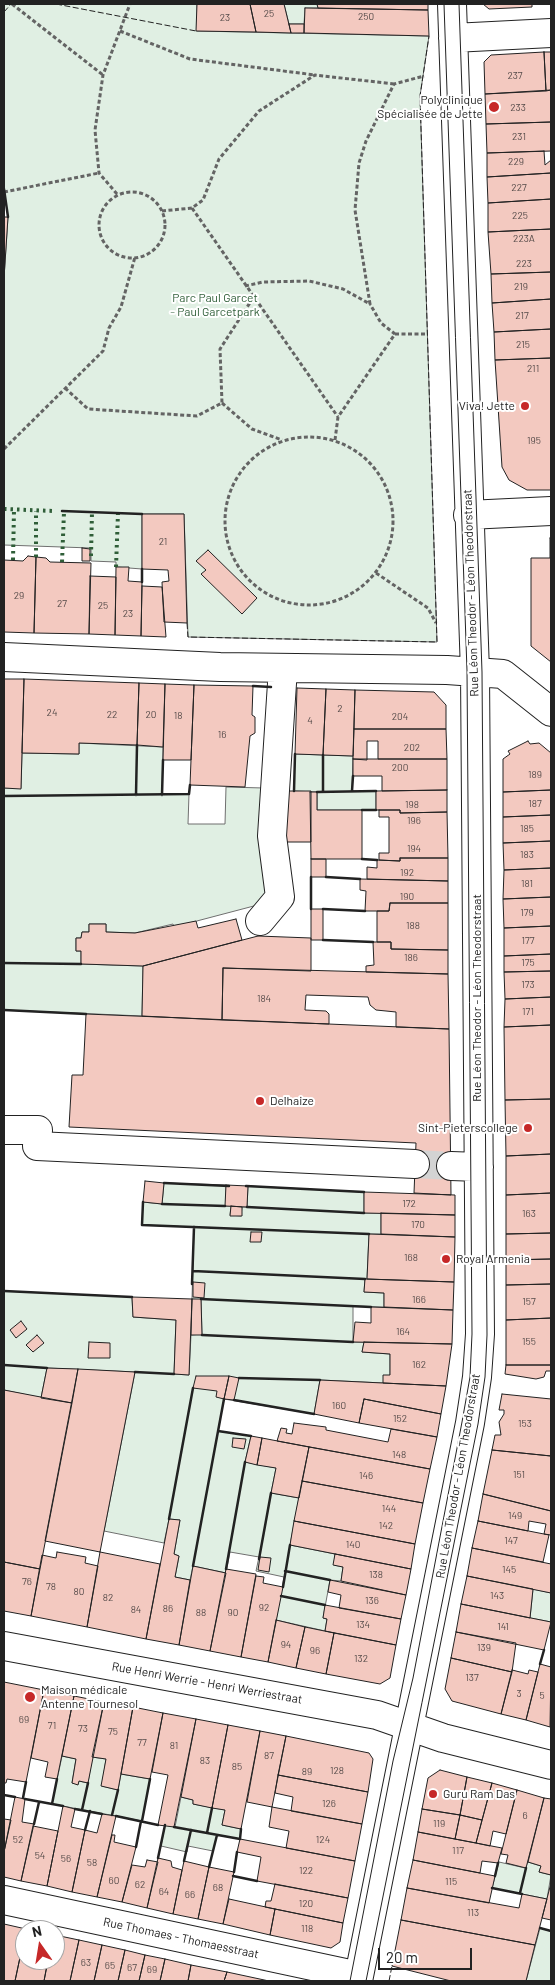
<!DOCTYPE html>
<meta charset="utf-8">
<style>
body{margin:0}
#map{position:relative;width:555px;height:1985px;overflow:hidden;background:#fff;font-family:Barlow,sans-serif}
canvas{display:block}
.frame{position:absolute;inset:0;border:5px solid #222;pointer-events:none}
.north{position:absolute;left:15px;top:1920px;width:50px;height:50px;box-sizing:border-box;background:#fff;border:1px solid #a7a7a7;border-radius:50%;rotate:347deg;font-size:14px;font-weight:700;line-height:20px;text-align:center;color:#222}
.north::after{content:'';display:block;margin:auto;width:18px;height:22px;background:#c62828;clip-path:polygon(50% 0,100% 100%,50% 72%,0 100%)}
.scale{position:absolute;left:378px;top:1948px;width:94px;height:22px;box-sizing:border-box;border:2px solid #222;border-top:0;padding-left:6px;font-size:15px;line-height:18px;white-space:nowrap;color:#222;-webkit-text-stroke:4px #fff;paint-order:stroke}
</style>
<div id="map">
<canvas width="555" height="1985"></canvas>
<div class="frame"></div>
<div class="north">N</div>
<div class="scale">20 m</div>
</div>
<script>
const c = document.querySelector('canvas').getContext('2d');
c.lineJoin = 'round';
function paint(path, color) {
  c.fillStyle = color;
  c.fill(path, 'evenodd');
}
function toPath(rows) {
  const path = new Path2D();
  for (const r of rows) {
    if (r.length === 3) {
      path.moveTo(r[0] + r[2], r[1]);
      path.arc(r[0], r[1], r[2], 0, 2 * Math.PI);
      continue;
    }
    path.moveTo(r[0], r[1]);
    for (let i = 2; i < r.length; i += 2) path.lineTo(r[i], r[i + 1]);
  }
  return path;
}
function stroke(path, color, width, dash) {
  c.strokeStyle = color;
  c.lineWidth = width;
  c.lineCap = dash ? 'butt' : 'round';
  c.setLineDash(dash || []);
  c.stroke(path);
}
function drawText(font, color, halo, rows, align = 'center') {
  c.font = font + ' Barlow,sans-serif';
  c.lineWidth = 4;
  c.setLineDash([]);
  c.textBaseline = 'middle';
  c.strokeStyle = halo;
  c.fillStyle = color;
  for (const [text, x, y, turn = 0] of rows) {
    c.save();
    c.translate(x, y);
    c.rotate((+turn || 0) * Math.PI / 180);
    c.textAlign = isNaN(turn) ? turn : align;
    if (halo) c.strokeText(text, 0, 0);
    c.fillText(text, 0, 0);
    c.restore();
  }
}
const green = toPath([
 [4,4,197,4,197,31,429,36,420,96,437,642,188,637,184,514,142,514,142,569,116,567,116,562,91,561,91,548,4,545,4,278,8,217,4,189,4,4],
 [284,4,317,4,318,8,305,8,304,24,289,24,284,4],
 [79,743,163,747,162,794,189,794,188,824,225,824,226,787,264,788,269,902,174,927,173,924,135,933,106,932,106,924,89,924,89,932,82,932,81,938,76,938,76,951,81,951,81,964,143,966,142,1016,4,1010,4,788,21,788,22,753,79,754,79,743],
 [295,754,353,756,352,791,376,791,376,810,317,810,317,792,294,791,295,754],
 [164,1183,226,1185,226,1206,231,1206,230,1215,241,1216,242,1207,247,1207,248,1186,364,1192,364,1213,381,1213,381,1234,369,1234,367,1279,365,1279,364,1292,384,1293,384,1307,353,1306,353,1342,364,1342,362,1352,390,1354,390,1375,383,1383,320,1380,314,1414,224,1399,218,1431,251,1436,245,1462,276,1468,271,1493,299,1498,290,1545,335,1554,334,1565,343,1567,341,1581,330,1580,323,1618,327,1619,325,1631,276,1620,284,1577,256,1571,259,1557,230,1552,226,1573,193,1566,190,1580,175,1577,179,1556,174,1554,180,1520,169,1519,164,1543,104,1531,135,1372,47,1368,41,1398,4,1390,4,1291,132,1297,133,1317,176,1320,174,1374,189,1375,191,1335,202,1334,201,1300,192,1299,194,1227,142,1225,143,1202,162,1204,164,1183],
 [533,1589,551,1593,551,1622,530,1618,533,1589],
 [62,1756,76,1759,72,1783,78,1784,79,1781,88,1783,92,1757,106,1759,102,1786,118,1790,121,1774,150,1779,142,1821,52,1804,62,1756],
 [181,1797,193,1800,193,1804,225,1810,222,1825,241,1829,240,1839,217,1835,213,1851,188,1846,187,1852,161,1846,165,1825,175,1827,181,1797],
 [499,1862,525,1868,528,1862,541,1866,539,1872,551,1875,547,1899,492,1888,499,1862],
 [540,1928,551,1931,551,1981,526,1981,540,1928]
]);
paint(green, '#e0efe3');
stroke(green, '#6f6f6f', 1);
const building = toPath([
 [197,4,250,4,256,32,196,31,197,4],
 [250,4,284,4,291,33,256,32,250,4],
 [317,4,428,4,428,10,318,8,317,4],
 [483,4,532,4,532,7,489,9,483,4],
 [305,8,428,10,429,36,304,33,305,8],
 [289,24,304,24,304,33,291,33,289,24],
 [544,52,546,91,485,94,484,62,491,55,544,52],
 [544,52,551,52,551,90,546,91,544,52],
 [551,90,551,122,486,124,485,94,551,90],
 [551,122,551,151,487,153,486,124,551,122],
 [544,151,545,165,551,160,551,173,487,177,487,153,544,151],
 [551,173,551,199,488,203,487,177,551,173],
 [551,199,551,229,488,232,488,203,551,199],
 [4,217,8,217,4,278,4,217],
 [551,229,551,272,491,274,488,232,551,229],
 [551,272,551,299,492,303,491,274,551,272],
 [551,299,551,329,494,332,492,303,551,299],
 [551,329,551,358,495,360,494,332,551,329],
 [551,358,551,490,527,490,509,480,502,467,495,360,551,358],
 [142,514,184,514,187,623,164,622,162,582,169,581,168,570,142,569,142,514],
 [550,538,551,538,551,662,531,646,531,558,550,558,550,538],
 [82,548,90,549,90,561,82,561,82,548],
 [208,550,257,598,242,614,201,574,206,570,196,561,208,550],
 [28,556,36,557,34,633,4,632,4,560,23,561,28,556],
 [36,557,46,558,50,562,91,563,89,634,34,633,36,557],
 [116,567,129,567,128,581,142,582,141,636,115,635,116,567],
 [90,576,116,577,115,635,89,634,90,576],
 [142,586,162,587,166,637,141,636,142,586],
 [4,679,24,679,21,789,4,788,4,679],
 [24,679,139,683,137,745,79,743,79,754,22,753,24,679],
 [139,683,165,684,163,747,137,745,139,683],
 [165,684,194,685,191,760,163,760,165,684],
 [194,685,253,686,252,715,255,717,255,733,250,736,245,787,190,785,194,685],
 [297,688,326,689,323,755,295,754,297,688],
 [326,689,355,690,353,756,323,755,326,689],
 [355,690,434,692,446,705,446,729,354,729,355,690],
 [354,729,446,729,447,759,378,759,378,741,367,741,367,760,353,759,354,729],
 [528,741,530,744,539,743,551,753,551,790,503,792,503,759,510,754,508,751,528,741],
 [353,759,447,759,447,790,382,791,382,776,353,776,353,759],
 [447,790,447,812,400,813,400,810,376,810,376,791,447,790],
 [551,790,551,815,503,817,503,792,551,790],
 [284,791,311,791,311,842,285,842,284,791],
 [310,792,317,792,317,810,362,810,362,859,311,859,310,792],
 [379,810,400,810,400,813,447,812,448,858,400,858,400,861,379,860,379,853,389,853,389,817,379,817,379,810],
 [551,815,551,841,503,843,503,817,551,815],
 [551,841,551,868,504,870,503,843,551,841],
 [400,858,448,858,448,881,367,879,367,867,377,868,377,860,400,861,400,858],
 [311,859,326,859,326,877,311,877,311,859],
 [551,868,551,897,503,899,504,870,551,868],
 [360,879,448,881,448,903,390,903,389,911,365,911,366,891,360,890,360,879],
 [551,897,551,926,504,928,503,899,551,897],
 [390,903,448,903,448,950,391,949,391,942,377,942,377,911,389,911,390,903],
 [311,909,323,909,323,940,311,940,311,909],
 [236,919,242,940,143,966,81,964,81,951,76,951,76,938,81,938,82,932,89,932,89,924,106,924,106,932,135,933,196,921,198,928,236,919],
 [551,926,551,954,504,956,504,928,551,926],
 [258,936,311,938,311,971,223,968,222,1020,142,1016,143,966,258,936],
 [373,942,391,942,391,949,448,950,448,974,366,972,366,966,374,965,373,942],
 [551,954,551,971,504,972,504,956,551,954],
 [223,968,448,974,449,1029,396,1027,396,1012,376,1010,370,1005,368,997,306,995,305,1010,326,1011,329,1014,329,1024,222,1020,223,968],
 [551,971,551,997,505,999,504,972,551,971],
 [551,997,551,1025,504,1027,505,999,551,997],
 [86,1014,449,1029,451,1195,414,1193,416,1143,69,1127,72,1075,83,1075,86,1014],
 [551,1025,551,1099,505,1100,504,1027,551,1025],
 [551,1099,551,1154,506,1156,505,1100,551,1099],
 [551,1154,551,1193,506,1195,506,1156,551,1154],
 [145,1181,164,1183,162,1204,143,1202,145,1181],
 [226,1185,248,1186,247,1207,225,1206,226,1185],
 [364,1192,455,1195,455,1215,364,1213,364,1192],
 [551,1193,551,1233,506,1234,506,1195,551,1193],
 [231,1206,242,1207,242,1216,230,1216,231,1206],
 [381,1213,455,1215,455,1237,381,1234,381,1213],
 [251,1232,262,1232,261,1242,250,1242,251,1232],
 [551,1233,551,1259,506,1260,506,1234,551,1233],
 [369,1234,455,1237,454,1282,367,1279,369,1234],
 [551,1259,551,1284,506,1285,506,1260,551,1259],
 [365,1279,454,1282,453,1310,384,1307,384,1293,364,1292,365,1279],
 [193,1282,205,1283,204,1298,193,1297,193,1282],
 [551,1284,551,1318,506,1320,506,1285,551,1284],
 [132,1297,192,1299,189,1375,174,1374,176,1320,133,1317,132,1297],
 [192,1299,201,1299,202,1335,191,1335,192,1299],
 [371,1307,453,1310,452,1344,353,1342,355,1322,371,1323,371,1307],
 [551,1318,551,1365,506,1365,506,1320,551,1318],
 [21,1321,27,1329,16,1338,10,1330,21,1321],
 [37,1335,44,1343,33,1352,26,1345,37,1335],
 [89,1342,110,1343,110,1358,88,1358,89,1342],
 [364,1342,452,1344,446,1386,383,1383,383,1375,390,1375,390,1354,362,1352,364,1342],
 [506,1365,551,1365,551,1371,546,1371,544,1377,536,1379,505,1374,506,1365],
 [47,1368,78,1369,72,1403,41,1398,47,1368],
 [78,1369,135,1372,100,1552,45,1541,78,1369],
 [196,1376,229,1376,224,1399,216,1397,217,1391,193,1388,196,1376],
 [229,1376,239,1378,234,1400,224,1399,229,1376],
 [320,1380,446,1386,441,1414,364,1399,359,1423,314,1414,320,1380],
 [4,1390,72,1403,40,1569,4,1562,4,1390],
 [502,1394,551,1399,551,1456,492,1450,495,1435,501,1435,499,1422,504,1414,504,1410,499,1410,502,1394],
 [364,1399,441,1414,437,1437,359,1423,364,1399],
 [294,1423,326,1427,326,1430,388,1442,391,1429,437,1437,430,1469,277,1441,281,1428,287,1429,286,1433,292,1434,294,1423],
 [251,1436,262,1438,257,1465,245,1462,251,1436],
 [233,1438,246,1439,244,1449,232,1447,233,1438],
 [262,1438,309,1447,299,1498,271,1493,276,1468,257,1465,262,1438],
 [309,1447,430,1469,423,1503,302,1481,309,1447],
 [492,1450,551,1456,551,1511,483,1494,492,1450],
 [302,1481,423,1503,415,1544,294,1521,302,1481],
 [483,1494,551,1511,551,1535,544,1534,546,1524,529,1521,528,1531,478,1521,483,1494],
 [169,1519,180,1520,174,1554,179,1556,175,1577,190,1580,179,1645,146,1639,169,1519],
 [294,1521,415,1544,411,1569,290,1545,294,1521],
 [478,1521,549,1535,543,1562,472,1548,478,1521],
 [472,1548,551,1564,551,1593,467,1576,472,1548],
 [57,1552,86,1557,85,1563,98,1566,87,1627,31,1616,42,1555,56,1558,57,1552],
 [100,1552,160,1564,146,1639,87,1627,100,1552],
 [335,1554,411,1569,406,1595,341,1581,343,1567,333,1565,335,1554],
 [260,1557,271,1558,269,1572,258,1570,260,1557],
 [4,1562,40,1569,31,1616,4,1611,4,1562],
 [193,1566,226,1573,210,1651,179,1645,193,1566],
 [226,1569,256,1574,241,1657,210,1651,226,1569],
 [256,1576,264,1577,263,1583,283,1587,268,1662,241,1657,256,1576],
 [467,1576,533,1589,530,1618,461,1604,467,1576],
 [330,1580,406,1595,401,1619,339,1608,341,1595,328,1592,330,1580],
 [461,1604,551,1622,544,1650,456,1632,461,1604],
 [325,1605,401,1619,396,1645,325,1631,327,1619,323,1618,325,1605],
 [276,1620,305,1627,296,1668,268,1662,276,1620],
 [305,1627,334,1633,326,1674,296,1668,305,1627],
 [456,1632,516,1643,512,1672,451,1658,456,1632],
 [334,1633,396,1645,390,1678,380,1684,326,1674,334,1633],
 [451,1658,512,1672,501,1714,452,1701,445,1689,451,1658],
 [540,1664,551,1667,550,1727,526,1720,540,1664],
 [512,1670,528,1674,529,1670,538,1672,526,1720,501,1714,512,1670],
 [4,1682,44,1690,26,1782,7,1779,6,1783,4,1783,4,1682],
 [44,1690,74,1696,57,1779,45,1777,48,1762,31,1758,44,1690],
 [74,1696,104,1702,88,1783,79,1781,78,1785,72,1783,76,1759,62,1756,74,1696],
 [104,1702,133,1707,118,1790,101,1786,106,1759,92,1757,104,1702],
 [133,1707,163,1713,150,1779,121,1774,133,1707],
 [163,1713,196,1719,174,1827,158,1825,168,1775,152,1772,163,1713],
 [196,1719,228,1725,212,1808,193,1804,193,1800,181,1797,196,1719],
 [228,1725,260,1731,241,1829,222,1825,225,1810,212,1808,228,1725],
 [260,1731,286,1736,272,1807,247,1802,260,1731],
 [286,1736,369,1753,373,1759,368,1792,278,1775,286,1736],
 [440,1770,467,1777,460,1815,422,1809,428,1778,440,1770],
 [278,1775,368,1792,362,1824,291,1811,293,1797,275,1793,278,1775],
 [467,1777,492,1783,482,1820,460,1815,467,1777],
 [492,1783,517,1790,506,1834,493,1831,490,1846,476,1843,492,1783],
 [517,1790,544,1798,526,1868,506,1863,508,1855,501,1854,517,1790],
 [15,1797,25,1799,22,1822,34,1824,21,1881,4,1877,4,1852,15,1797],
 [544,1798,551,1799,551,1875,539,1872,541,1866,528,1862,544,1798],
 [63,1806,75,1809,71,1827,85,1830,72,1892,47,1886,63,1806],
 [272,1807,362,1824,355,1861,286,1848,289,1831,269,1827,272,1807],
 [422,1809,460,1815,455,1839,418,1832,422,1809],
 [102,1814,116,1816,97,1897,72,1892,85,1830,97,1833,102,1814],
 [460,1815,482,1820,476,1843,455,1839,460,1815],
 [4,1819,11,1820,4,1852,4,1819],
 [33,1826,58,1831,47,1886,21,1881,33,1826],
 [418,1832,502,1848,498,1863,482,1861,480,1873,413,1860,418,1832],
 [112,1835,115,1835,114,1842,136,1847,122,1902,97,1897,112,1835],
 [240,1839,355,1861,348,1898,257,1881,261,1857,237,1852,240,1839],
 [158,1858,171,1861,172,1867,182,1870,173,1914,147,1908,158,1858],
 [147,1860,158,1862,147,1908,122,1902,132,1865,145,1867,147,1860],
 [413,1860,495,1876,489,1903,407,1888,413,1860],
 [184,1861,209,1867,198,1919,173,1914,184,1861],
 [209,1867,234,1872,223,1924,198,1919,209,1867],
 [551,1883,551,1920,542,1918,551,1883],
 [275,1884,348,1898,343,1923,265,1907,266,1901,271,1901,275,1884],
 [407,1888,519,1908,522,1894,547,1899,535,1945,401,1920,407,1888],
 [229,1899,275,1909,270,1935,223,1924,229,1899],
 [275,1909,343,1923,340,1942,331,1948,270,1935,275,1909],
 [401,1920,535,1945,526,1981,451,1981,392,1966,401,1920],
 [4,1924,26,1929,15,1981,4,1981,4,1924],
 [25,1934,25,1960,48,1960,44,1981,15,1981,25,1934],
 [55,1935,79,1940,70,1981,44,1981,48,1960,55,1960,55,1935],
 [79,1940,102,1945,94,1981,70,1981,79,1940],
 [102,1945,125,1950,118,1981,94,1981,102,1945],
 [125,1950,145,1955,139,1981,118,1981,125,1950],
 [145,1955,165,1959,160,1981,139,1981,145,1955],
 [165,1959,191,1965,188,1981,160,1981,165,1959],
 [191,1965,227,1972,224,1981,188,1981,191,1965],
 [227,1972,269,1981,224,1981,227,1972]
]);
paint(building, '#f3c9c0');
stroke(building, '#222', 1);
stroke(toPath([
 [415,1164,451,1166]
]), '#d3d3d3', 28, [28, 14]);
const minor = toPath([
 [453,38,551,33],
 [468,515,551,511],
 [4,657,220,667,447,670,503,674,551,712],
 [260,921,280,897,272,836,283,668],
 [4,1130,38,1130,37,1146,415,1164],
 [451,1166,479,1167],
 [4,1646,377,1715,443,1738,551,1765],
 [4,1900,359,1976],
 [358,1981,470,1423,477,1377,480,1334,475,672,452,4]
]);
stroke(minor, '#222', 30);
stroke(toPath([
 [12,4,103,75],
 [120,31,190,59,315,75],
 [4,192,99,173],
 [132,225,33],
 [117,194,99,173,95,130,103,75,130,4],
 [192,208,338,417],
 [162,211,192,208,203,200,219,159,259,111,315,75,394,84],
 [245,286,263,282,309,281,343,289,370,304,355,210,359,163,366,141,394,84,424,76],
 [395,334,426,334],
 [65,388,88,409,197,416,222,403,220,349,253,298],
 [222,403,252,429,282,440],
 [309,521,84],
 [335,440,338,417,395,334,381,323,370,304],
 [4,449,103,351,109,328,121,307,135,257],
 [376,573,428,608,436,623]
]), '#646464', 3, [4, 2.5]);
stroke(minor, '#fff', 28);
stroke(toPath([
 [350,1981,393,1761,413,1678,462,1422,470,1377,472,1334,467,671,444,4],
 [366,1981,478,1424,485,1377,487,1335,482,672,459,4]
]), '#222', 1);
stroke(toPath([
 [4,509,54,511],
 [91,556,92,512],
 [36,557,36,511],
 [13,560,14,510],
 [62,562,64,512],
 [116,567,118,513]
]), '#2f5e38', 4, [2.5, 4]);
stroke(toPath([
 [56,4,196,31],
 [4,12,11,4],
 [187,623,188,637,437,642,420,96,429,36],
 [389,1981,392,1966]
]), '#222', 1, [6, 2.5]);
stroke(toPath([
 [4,189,8,217],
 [62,511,142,514],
 [142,569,142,582],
 [253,686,271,687],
 [294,791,295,754],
 [352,791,353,776],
 [317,792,376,791],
 [323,792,323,755],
 [136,795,137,745],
 [162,795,163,760],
 [4,796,189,794,190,785],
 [362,810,376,810],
 [362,859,377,860],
 [326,877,360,879],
 [311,909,311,877],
 [323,909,365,911],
 [323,940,373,942],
 [4,963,81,964],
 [4,1010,86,1014],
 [164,1183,229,1186],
 [246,1186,364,1192],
 [143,1202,142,1225,369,1234],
 [162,1204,225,1206],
 [247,1207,364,1213],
 [193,1271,365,1279],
 [192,1284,194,1227],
 [4,1291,132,1297],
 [201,1299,371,1307],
 [202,1335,353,1342],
 [4,1365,47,1368],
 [135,1372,174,1374],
 [239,1378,320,1380],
 [234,1400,314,1414],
 [218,1431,251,1436],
 [169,1519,193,1388],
 [259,1559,271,1493],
 [193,1566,224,1399],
 [226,1569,245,1462],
 [285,1571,330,1580],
 [283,1587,290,1545],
 [281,1596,325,1605],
 [540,1664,544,1650],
 [4,1795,15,1797],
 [23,1798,26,1782],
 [25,1799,63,1806],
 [52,1804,57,1779],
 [75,1809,102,1814],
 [82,1810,88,1783],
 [112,1815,118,1790],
 [116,1816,158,1825],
 [142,1821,150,1779],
 [34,1824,39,1802],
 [174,1827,240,1839,241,1829],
 [85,1830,90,1811],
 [207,1833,212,1808],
 [136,1847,141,1821],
 [158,1858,165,1825],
 [184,1861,191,1830],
 [209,1867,217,1835],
 [234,1872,237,1852],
 [233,1876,257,1881],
 [495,1876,498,1863],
 [492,1888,522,1894],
 [520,1893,526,1868],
 [540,1928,551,1931]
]), '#222', 2.5);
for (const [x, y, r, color] of [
 [494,107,6,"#c62828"],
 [525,406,5,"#c62828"],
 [260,1101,5,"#c62828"],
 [528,1128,5,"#c62828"],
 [446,1259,5,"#c62828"],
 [30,1697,6,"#c62828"],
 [433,1794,5,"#c62828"]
]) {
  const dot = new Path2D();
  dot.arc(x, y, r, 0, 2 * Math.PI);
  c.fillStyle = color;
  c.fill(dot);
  stroke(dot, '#fff', 2);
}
drawText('10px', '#564c4a', null, [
 ["25",269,14],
 ["250",366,17],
 ["23",225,18],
 ["237",515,76],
 ["233",518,108],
 ["231",519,137],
 ["229",516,162],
 ["227",519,188],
 ["225",520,216],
 ["223A",524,239],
 ["223",524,264],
 ["219",521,287],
 ["217",522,316],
 ["215",523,345],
 ["211",533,369],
 ["195",534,441],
 ["21",163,542],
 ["29",19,596],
 ["27",62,604],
 ["25",103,606],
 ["23",128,614],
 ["2",340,709],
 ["24",52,713],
 ["22",112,715],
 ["20",151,715],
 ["18",178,716],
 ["204",400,717],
 ["4",310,721],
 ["16",222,735],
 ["202",412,748],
 ["200",400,768],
 ["189",535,775],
 ["187",535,804],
 ["198",412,805],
 ["196",414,821],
 ["185",527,829],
 ["194",414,849],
 ["183",527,855],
 ["192",407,873],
 ["181",527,884],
 ["190",407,897],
 ["179",527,913],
 ["188",413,926],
 ["177",528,941],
 ["186",411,958],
 ["175",528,963],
 ["173",528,985],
 ["184",264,999],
 ["171",528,1012],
 ["172",409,1204],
 ["163",529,1214],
 ["170",418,1225],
 ["168",411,1258],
 ["166",419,1300],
 ["157",529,1302],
 ["164",403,1332],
 ["155",529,1342],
 ["162",419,1365],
 ["160",339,1406],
 ["152",400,1419],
 ["153",525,1424],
 ["148",399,1455],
 ["151",519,1475],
 ["146",366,1476],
 ["144",389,1509],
 ["149",515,1516],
 ["142",386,1526],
 ["147",511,1541],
 ["140",353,1545],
 ["145",509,1570],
 ["138",376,1575],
 ["76",27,1582],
 ["78",51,1587],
 ["80",79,1592],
 ["143",497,1596],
 ["82",108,1598],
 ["136",372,1601],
 ["92",264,1608],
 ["86",168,1609],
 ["84",136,1610],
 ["88",201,1613],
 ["90",233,1613],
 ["134",363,1625],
 ["141",503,1627],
 ["94",286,1645],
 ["139",484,1648],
 ["96",315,1651],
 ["132",361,1659],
 ["137",472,1678],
 ["3",519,1694],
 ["5",542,1696],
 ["69",24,1720],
 ["71",52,1726],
 ["73",83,1729],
 ["75",113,1732],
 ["77",142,1743],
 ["81",174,1746],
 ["87",269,1756],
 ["83",205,1761],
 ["85",237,1767],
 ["128",337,1771],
 ["89",307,1772],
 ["126",329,1804],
 ["6",525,1816],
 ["119",439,1824],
 ["52",18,1840],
 ["124",323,1840],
 ["117",458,1851],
 ["54",40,1856],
 ["56",66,1859],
 ["58",92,1863],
 ["122",306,1871],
 ["60",114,1881],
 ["115",451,1882],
 ["62",140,1885],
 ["68",218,1888],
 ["64",164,1892],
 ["66",190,1895],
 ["120",306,1904],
 ["113",473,1913],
 ["118",307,1929],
 ["63",86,1963],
 ["65",110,1966],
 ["67",132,1968],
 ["69",152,1970]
]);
drawText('12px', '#222', '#fff', [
 ["Polyclinique",483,100,"right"],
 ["Spécialisée de Jette",483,114,"right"],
 ["Viva! Jette",515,406,"right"],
 ["Delhaize",270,1101],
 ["Sint-Pieterscollege",518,1128,"right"],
 ["Royal Armenia",456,1259],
 ["Maison médicale",41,1690],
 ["Antenne Tournesol",41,1704],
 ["Guru Ram Das",443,1794]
], 'left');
drawText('12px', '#2f5e38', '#fff', [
 ["Parc Paul Garcet",215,298],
 ["- Paul Garcetpark",215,312]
]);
drawText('12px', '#222', '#fff', [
 ["Rue Léon Theodor - Léon Theodorstraat",471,593,-92],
 ["Rue Léon Theodor - Léon Theodorstraat",477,998,-90],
 ["Rue Léon Theodor - Léon Theodorstraat",458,1476,-80],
 ["Rue Henri Werrie - Henri Werriestraat",207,1683,10],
 ["Rue Thomaes - Thomaesstraat",181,1938,12]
]);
</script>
